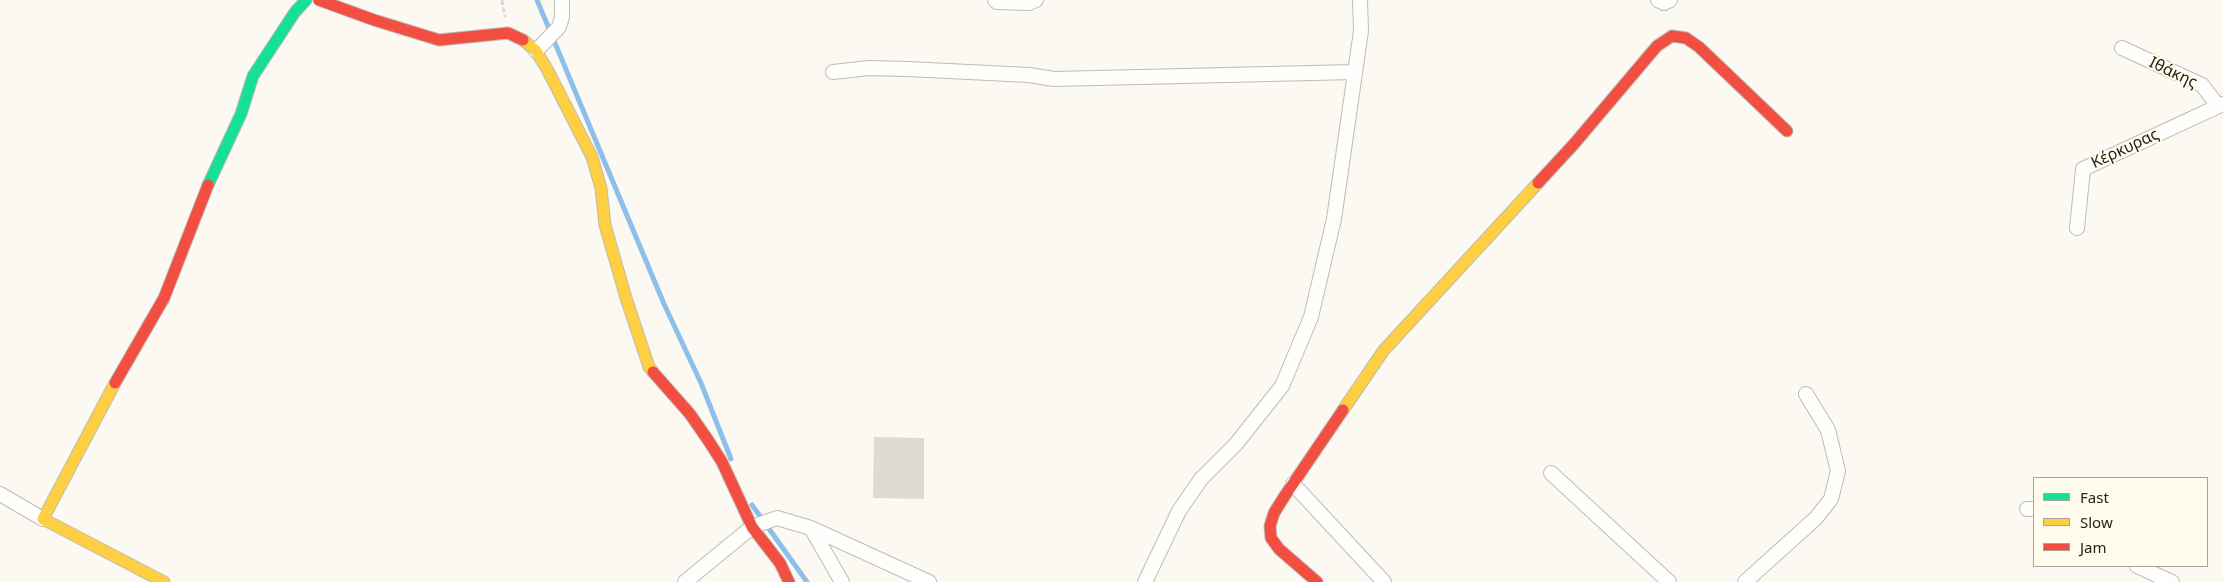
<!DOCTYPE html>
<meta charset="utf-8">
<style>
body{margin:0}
#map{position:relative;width:2223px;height:582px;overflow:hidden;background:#fbf9f2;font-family:"Noto Sans",sans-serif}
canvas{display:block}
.legend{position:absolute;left:2033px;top:477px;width:175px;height:90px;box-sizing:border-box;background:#fffcee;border:1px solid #a8a598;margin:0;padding:6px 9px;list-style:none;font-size:15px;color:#262316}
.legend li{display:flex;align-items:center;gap:10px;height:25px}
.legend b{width:25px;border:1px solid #a8a598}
</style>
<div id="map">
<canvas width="2223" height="582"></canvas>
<ul class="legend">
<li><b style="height:6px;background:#16e098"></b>Fast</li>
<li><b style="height:6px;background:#ffcf43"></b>Slow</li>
<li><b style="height:6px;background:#f24e42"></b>Jam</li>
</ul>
</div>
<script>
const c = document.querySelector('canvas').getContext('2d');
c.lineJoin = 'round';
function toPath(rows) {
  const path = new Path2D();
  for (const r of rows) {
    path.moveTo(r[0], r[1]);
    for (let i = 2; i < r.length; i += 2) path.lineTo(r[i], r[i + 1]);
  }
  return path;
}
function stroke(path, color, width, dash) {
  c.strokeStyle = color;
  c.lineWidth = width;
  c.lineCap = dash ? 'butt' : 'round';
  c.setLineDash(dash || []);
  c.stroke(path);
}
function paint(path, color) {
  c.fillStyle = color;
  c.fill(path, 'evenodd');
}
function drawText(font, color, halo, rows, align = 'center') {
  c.font = font + ' "Noto Sans",sans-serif';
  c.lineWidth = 4;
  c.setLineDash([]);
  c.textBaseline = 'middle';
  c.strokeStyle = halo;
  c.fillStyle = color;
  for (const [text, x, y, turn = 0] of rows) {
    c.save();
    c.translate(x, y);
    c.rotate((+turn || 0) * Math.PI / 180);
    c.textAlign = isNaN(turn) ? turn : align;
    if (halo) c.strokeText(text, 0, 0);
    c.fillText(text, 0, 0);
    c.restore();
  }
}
stroke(toPath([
 [537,0,664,304,701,383,731,459],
 [752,505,807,582]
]), '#8cc0ea', 5);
paint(toPath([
 [874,437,924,438,924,499,873,498]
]), '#dddbd2');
const street = toPath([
 [995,0,997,2,1029,3,1036,0],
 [1658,0,1664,3,1670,0],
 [2122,48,2202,85,2218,106],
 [536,51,559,27,562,17,562,0],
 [833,72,869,68,908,69,1029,75,1054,79,1355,72],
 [2077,228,2083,169,2223,104],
 [1551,473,1669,582],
 [1293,484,1384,582],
 [0,494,43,519],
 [2027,509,2034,509],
 [811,528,842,582],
 [2137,566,2172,582],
 [685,582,752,527,777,518,811,528,929,582],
 [1145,582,1179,511,1201,479,1236,444,1282,386,1311,317,1334,219,1361,31,1360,0],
 [1745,582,1816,518,1831,499,1838,471,1828,430,1806,394]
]);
const fast = toPath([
 [208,185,241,114,253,76,295,12,306,0]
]);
const slow = toPath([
 [523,40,536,51,547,69,592,157,601,188,605,225,626,298,649,367,653,372],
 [115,383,43,519,164,582],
 [1343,410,1384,350,1538,183]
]);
const jam = toPath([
 [319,0,374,20,439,40,508,33,523,40],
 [1538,183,1574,144,1657,46,1672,36,1686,38,1699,47,1787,131],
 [653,372,690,414,708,440,722,462,752,527,780,563,789,582],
 [115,383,164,298,208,185],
 [1317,582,1279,549,1271,538,1270,526,1274,513,1284,497,1343,410]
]);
stroke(street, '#bebcb3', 16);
stroke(fast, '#bebcb3', 13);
stroke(slow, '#bebcb3', 13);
stroke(jam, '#bebcb3', 13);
stroke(toPath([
 [502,0,505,17]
]), '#dcdad8', 3, [5, 2.5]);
stroke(street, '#fefefd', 14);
stroke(fast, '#16e098', 11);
stroke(slow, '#ffcf43', 11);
stroke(jam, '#f24e42', 11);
drawText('16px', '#262316', '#fffcee', [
 ["Ιθάκης",2173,73,26],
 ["Κέρκυρας",2125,149,-25]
]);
</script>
